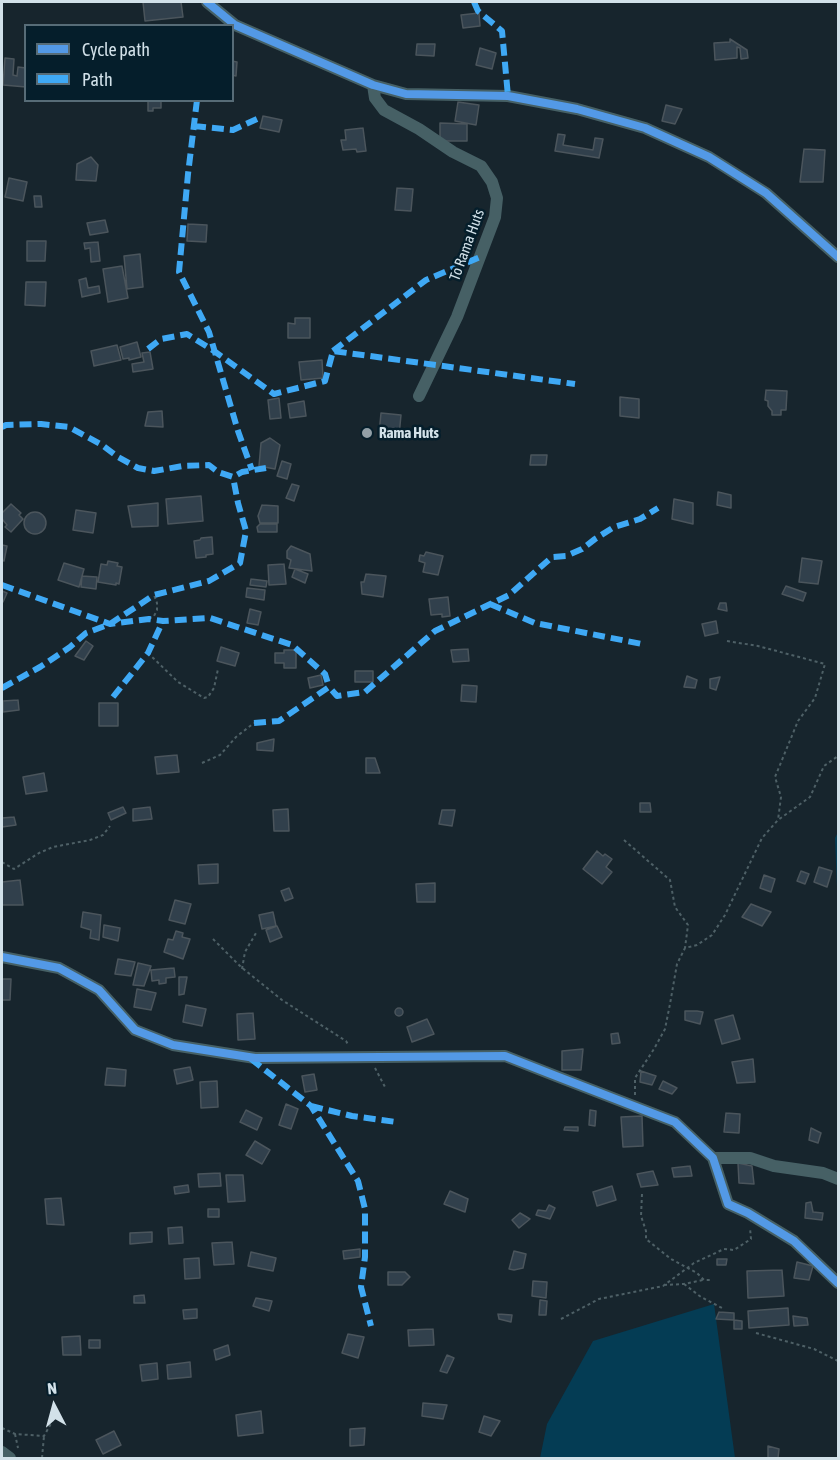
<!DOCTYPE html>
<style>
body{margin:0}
#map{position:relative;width:840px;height:1460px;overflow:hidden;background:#17252d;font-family:"Asap Condensed",sans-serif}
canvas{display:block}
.frame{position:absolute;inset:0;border:3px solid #d2e1e9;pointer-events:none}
.legend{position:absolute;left:24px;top:24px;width:210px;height:78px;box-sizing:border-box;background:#051e2b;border:2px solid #576c77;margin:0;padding:8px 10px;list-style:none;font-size:18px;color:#d2e1e9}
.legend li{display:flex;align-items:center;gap:12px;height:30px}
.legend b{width:30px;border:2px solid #576c77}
.north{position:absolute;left:24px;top:1376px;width:60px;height:60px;-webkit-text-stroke:4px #051e2b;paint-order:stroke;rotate:354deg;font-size:16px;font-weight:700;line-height:24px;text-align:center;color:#d2e1e9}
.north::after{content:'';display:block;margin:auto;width:21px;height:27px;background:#d2e1e9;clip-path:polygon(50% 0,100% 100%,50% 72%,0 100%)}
</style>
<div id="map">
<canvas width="840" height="1460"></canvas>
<div class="frame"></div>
<ul class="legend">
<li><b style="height:8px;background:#5399e6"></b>Cycle path</li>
<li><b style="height:8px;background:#3fa9f5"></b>Path</li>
</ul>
<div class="north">N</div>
</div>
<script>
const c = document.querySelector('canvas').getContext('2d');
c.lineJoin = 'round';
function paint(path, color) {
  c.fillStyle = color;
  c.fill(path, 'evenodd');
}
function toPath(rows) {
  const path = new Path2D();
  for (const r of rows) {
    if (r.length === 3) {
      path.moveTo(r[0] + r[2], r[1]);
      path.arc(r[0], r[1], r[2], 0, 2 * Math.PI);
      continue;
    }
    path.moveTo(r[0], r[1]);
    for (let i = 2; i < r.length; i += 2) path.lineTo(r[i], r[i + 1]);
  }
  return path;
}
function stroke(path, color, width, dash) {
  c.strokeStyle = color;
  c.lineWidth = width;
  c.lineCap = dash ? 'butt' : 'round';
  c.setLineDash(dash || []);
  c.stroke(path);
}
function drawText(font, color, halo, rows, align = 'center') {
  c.font = font + ' "Asap Condensed",sans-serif';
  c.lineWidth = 5;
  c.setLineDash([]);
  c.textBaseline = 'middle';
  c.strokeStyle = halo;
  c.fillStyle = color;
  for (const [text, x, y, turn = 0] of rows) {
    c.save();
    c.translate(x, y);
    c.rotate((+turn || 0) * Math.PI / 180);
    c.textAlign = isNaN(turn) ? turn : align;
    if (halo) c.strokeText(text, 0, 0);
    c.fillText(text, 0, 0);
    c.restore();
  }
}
paint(toPath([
 [838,832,838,912,835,838],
 [714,1304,735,1458,540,1458,547,1424,593,1341]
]), '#043c54');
const building = toPath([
 [143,2,181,2,183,17,145,21,143,2],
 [479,13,480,26,463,28,461,15,479,13],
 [730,39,747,50,748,58,741,59,740,48,737,47,737,58,715,60,714,43,730,42,730,39],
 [417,44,435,44,434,56,416,55,417,44],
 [480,48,496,53,492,69,476,65,480,48],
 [5,58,14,59,13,75,17,76,18,67,26,68,26,87,3,85,5,58],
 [232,61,237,62,236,76,232,75,232,61],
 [148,100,161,100,161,108,153,108,153,111,148,111,148,100],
 [458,102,479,105,476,125,455,121,458,102],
 [666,105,682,109,675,124,662,121,666,105],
 [263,116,282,120,279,132,260,128,263,116],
 [440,123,467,124,467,141,440,141,440,123],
 [363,128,366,151,357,152,356,149,343,150,341,140,346,140,345,130,363,128],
 [558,134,565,135,563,145,593,150,595,138,603,139,599,158,555,151,558,134],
 [804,149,825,150,823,182,800,182,804,149],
 [91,157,98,165,96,181,76,180,77,164,91,157],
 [9,178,27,182,23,201,5,197,9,178],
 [397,188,413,189,411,211,395,210,397,188],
 [34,196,41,196,42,207,35,207,34,196],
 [105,220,108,232,90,235,87,223,105,220],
 [188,224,207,225,206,242,187,241,188,224],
 [27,241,46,241,45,261,27,261,27,241],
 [98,242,100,261,91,262,90,248,85,249,84,243,98,242],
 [140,254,143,287,127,289,124,256,140,254],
 [122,266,128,298,108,302,103,269,122,266],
 [86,278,88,288,99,286,100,293,82,297,79,280,86,278],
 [26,282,46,282,45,306,25,305,26,282],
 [295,318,310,318,310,338,288,338,288,323,295,324,295,318],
 [137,342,141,357,129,360,129,358,123,359,120,347,137,342],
 [117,345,121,360,94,366,91,351,117,345],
 [150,352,153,369,133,372,132,364,144,362,142,353,150,352],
 [322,360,323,378,301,380,299,362,322,360],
 [766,390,787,391,786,410,781,410,781,415,772,415,772,411,768,406,768,401,765,400,766,390],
 [620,397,639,399,639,418,620,416,620,397],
 [279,398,281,418,270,419,268,400,279,398],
 [304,401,306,416,290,418,288,404,304,401],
 [162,411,163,427,145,426,148,412,162,411],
 [381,413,401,415,399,436,379,434,381,413],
 [270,438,280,445,275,469,259,466,261,443,270,438],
 [531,455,547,455,546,465,530,465,531,455],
 [282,461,291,464,287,479,277,476,282,461],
 [292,484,299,486,294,501,286,498,292,484],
 [718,492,731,495,731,508,717,505,718,492],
 [201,496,203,521,168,524,166,499,201,496],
 [674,499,693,503,693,524,672,519,674,499],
 [158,503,158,526,132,527,128,506,158,503],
 [11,504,21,513,19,515,23,519,11,532,5,527,7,525,2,519,2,513,11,504],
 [262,505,278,506,278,523,260,523,258,516,262,505],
 [76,510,96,513,93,533,73,530,76,510],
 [35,523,11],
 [260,524,277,524,277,532,258,532,257,527,260,524],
 [212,537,213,554,206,555,206,557,196,558,194,541,200,540,201,538,212,537],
 [2,545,7,546,4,561,2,560,2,545],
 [291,546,310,554,312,571,289,568,291,560,287,558,287,551,291,546],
 [426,552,443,556,438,575,423,572,425,563,419,561,420,555,424,556,426,552],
 [802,558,822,561,818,584,799,582,802,558],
 [108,561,118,563,117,566,122,567,119,584,116,583,116,585,98,582,101,564,107,565,108,561],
 [64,563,84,569,79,587,58,580,64,563],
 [284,564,286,584,269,585,268,565,284,564],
 [295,569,308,574,305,583,292,577,295,569],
 [366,574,386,576,383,597,362,594,361,582,364,582,366,574],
 [82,576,97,577,96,589,81,587,82,576],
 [251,579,267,581,266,587,250,585,251,579],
 [786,586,806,593,803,601,782,594,786,586],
 [247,588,265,590,264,600,246,597,247,588],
 [2,591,7,593,3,602,2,601,2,591],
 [448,597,450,616,442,617,442,614,431,615,429,599,448,597],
 [720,603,726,603,727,611,718,609,720,603],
 [250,609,261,612,258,625,247,623,250,609],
 [716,621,718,633,705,636,702,624,716,621],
 [86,641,93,646,84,660,75,656,86,641],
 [221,647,239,653,235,666,217,661,221,647],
 [468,649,469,661,453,662,451,650,468,649],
 [284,650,296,650,296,668,284,668,284,663,275,663,275,653,284,653,284,650],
 [355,671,373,671,373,682,355,682,355,671],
 [321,675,323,685,310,688,308,678,321,675],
 [687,676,697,680,695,688,684,687,687,676],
 [720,677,716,690,710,688,710,679,720,677],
 [462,685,477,686,476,702,461,701,462,685],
 [18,700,19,710,3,712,3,701,18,700],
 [99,703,118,703,118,726,99,726,99,703],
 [274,739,273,751,257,750,257,743,274,739],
 [177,755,179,772,157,774,155,757,177,755],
 [366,758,375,758,380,773,366,773,366,758],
 [44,773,47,791,26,794,23,777,44,773],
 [640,803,650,803,651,812,640,812,640,803],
 [123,807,126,813,111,820,108,813,123,807],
 [150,807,152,819,133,821,133,809,150,807],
 [288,809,289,831,274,831,273,810,288,809],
 [442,810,455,810,452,826,439,824,442,810],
 [14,817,16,825,2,827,2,818,14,817],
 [597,851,603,856,605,854,612,859,606,867,612,872,602,884,583,869,597,851],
 [218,864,218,883,199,884,198,865,218,864],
 [819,867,832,871,827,887,814,882,819,867],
 [801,871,809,874,805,884,797,881,801,871],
 [764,875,775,879,771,892,760,888,764,875],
 [20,880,23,905,2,905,2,882,20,880],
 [435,883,435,902,417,902,416,884,435,883],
 [289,888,293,898,285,901,281,891,289,888],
 [175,900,191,904,185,924,169,920,175,900],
 [751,904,771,912,762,926,742,917,751,904],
 [83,912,101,915,99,940,90,938,91,930,81,927,83,912],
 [273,912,276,926,262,929,259,915,273,912],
 [104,925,120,928,118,941,103,937,104,925],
 [277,926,282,937,270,942,266,930,277,926],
 [176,931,183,933,182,937,190,939,183,959,164,952,168,939,173,940,176,931],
 [118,959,135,962,131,976,115,974,118,959],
 [138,963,151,966,144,986,133,985,138,963],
 [174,968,175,977,166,978,166,983,159,984,159,980,152,981,151,970,174,968],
 [179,977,187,977,184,994,179,995,179,977],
 [2,979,11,979,10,1000,2,1000,2,979],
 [137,989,156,993,151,1010,134,1007,137,989],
 [186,1005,206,1009,202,1026,183,1022,186,1005],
 [399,1012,4],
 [685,1011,697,1011,703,1012,700,1024,685,1020,685,1011],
 [253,1013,255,1039,238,1040,237,1014,253,1013],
 [733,1015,740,1039,722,1044,715,1020,733,1015],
 [427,1019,434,1034,412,1042,407,1027,427,1019],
 [618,1033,620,1043,612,1044,611,1034,618,1033],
 [583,1049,581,1070,562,1070,562,1051,583,1049],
 [753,1059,755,1082,737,1083,732,1062,753,1059],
 [190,1067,193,1080,177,1084,174,1070,190,1067],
 [107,1068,126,1070,125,1086,105,1085,107,1068],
 [641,1071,656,1076,652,1085,640,1082,641,1071],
 [314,1074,317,1090,305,1092,302,1076,314,1074],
 [217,1081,218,1107,201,1108,200,1082,217,1081],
 [663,1081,677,1088,672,1094,659,1089,663,1081],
 [286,1104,298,1109,291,1129,279,1125,286,1104],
 [246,1110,262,1118,257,1130,240,1122,246,1110],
 [590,1110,596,1111,595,1126,589,1125,590,1110],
 [726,1113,740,1114,739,1133,724,1132,726,1113],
 [642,1116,643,1146,623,1147,621,1117,642,1116],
 [565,1127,578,1127,578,1131,564,1130,565,1127],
 [811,1128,821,1133,818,1143,809,1140,811,1128],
 [255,1141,270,1150,262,1164,246,1155,255,1141],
 [738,1163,752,1166,754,1184,739,1183,738,1163],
 [690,1166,692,1176,674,1177,672,1168,690,1166],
 [653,1171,658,1185,641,1187,637,1174,653,1171],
 [220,1173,221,1186,199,1187,198,1174,220,1173],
 [226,1175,243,1175,245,1201,228,1202,226,1175],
 [188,1185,189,1192,175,1194,174,1187,188,1185],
 [612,1186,616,1200,597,1206,593,1192,612,1186],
 [450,1191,468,1199,465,1212,444,1204,450,1191],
 [61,1198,64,1225,47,1224,45,1199,61,1198],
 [811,1202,813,1212,823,1213,822,1220,805,1218,806,1203,811,1202],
 [549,1205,555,1208,550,1219,536,1215,538,1210,546,1211,549,1205],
 [208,1209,219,1209,219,1217,208,1217,208,1209],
 [520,1213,530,1219,519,1228,512,1220,520,1213],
 [182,1227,183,1243,169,1244,168,1228,182,1227],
 [152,1232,152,1242,130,1244,130,1233,152,1232],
 [232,1242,234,1264,214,1265,212,1243,232,1242],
 [360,1249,360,1257,344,1259,343,1251,360,1249],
 [514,1251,526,1254,523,1268,514,1270,509,1269,514,1251],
 [251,1252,276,1258,273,1271,248,1266,251,1252],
 [199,1258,200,1278,185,1279,184,1259,199,1258],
 [717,1259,727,1259,726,1265,717,1265,717,1259],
 [797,1262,813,1266,809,1280,794,1278,797,1262],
 [782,1270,784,1296,748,1298,747,1271,782,1270],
 [388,1272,405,1272,410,1277,402,1285,388,1285,388,1272],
 [533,1281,547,1282,546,1298,532,1296,533,1281],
 [144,1295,145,1303,134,1303,134,1296,144,1295],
 [256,1298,272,1301,269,1311,253,1306,256,1298],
 [540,1300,547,1301,546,1315,539,1315,540,1300],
 [788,1308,789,1325,749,1328,748,1311,788,1308],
 [197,1309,197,1318,184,1319,183,1310,197,1309],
 [719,1312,734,1313,734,1320,716,1319,719,1312],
 [498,1314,512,1315,511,1322,499,1319,498,1314],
 [793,1316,807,1318,808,1325,794,1326,793,1316],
 [734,1320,742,1321,742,1329,734,1329,734,1320],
 [433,1329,434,1345,409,1346,408,1330,433,1329],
 [348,1334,364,1337,358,1358,342,1353,348,1334],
 [80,1336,81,1355,63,1355,62,1337,80,1336],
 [89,1340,100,1340,100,1348,89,1348,89,1340],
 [228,1345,230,1355,216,1360,214,1350,228,1345],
 [447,1355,454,1358,447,1373,440,1371,447,1355],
 [190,1362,191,1377,168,1379,167,1365,190,1362],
 [157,1363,158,1379,142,1381,140,1365,157,1363],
 [423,1403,447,1405,443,1419,422,1416,423,1403],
 [261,1411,263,1433,238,1436,236,1415,261,1411],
 [484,1416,500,1421,491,1436,479,1432,484,1416],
 [365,1428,364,1445,350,1446,350,1429,365,1428],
 [114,1431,121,1445,103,1454,96,1440,114,1431],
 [768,1446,779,1449,778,1458,768,1458,768,1446]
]);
paint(building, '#31404c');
stroke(building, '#4b555c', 1.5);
stroke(toPath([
 [149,619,154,616,157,610,157,603,154,595],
 [727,641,758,646,825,664,815,698,798,721,775,777,781,797,778,820],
 [148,653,178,682,204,698,208,697,214,688,218,669],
 [202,763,220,755,236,737,254,723],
 [624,840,670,880,675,907,688,925,685,948],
 [2,850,2,862],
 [2,862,14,869,39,853,53,847,90,840,103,835,110,826],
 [213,939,241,967,282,1000,346,1041,349,1046],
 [242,969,245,952,256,933],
 [375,1068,385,1087],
 [635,1095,635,1078,654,1049,665,1029,670,1004,677,964,685,948,697,945,712,935,725,915,762,838,778,820,810,797,824,766,838,756],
 [642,1194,641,1216,646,1231,646,1239,671,1259,697,1273,704,1280,711,1280],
 [684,1284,701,1297,724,1309],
 [664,1285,684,1284,703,1280],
 [561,1319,599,1299,663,1286,694,1263,724,1249,734,1250,751,1239,750,1228],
 [756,1333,814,1349,838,1361],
 [2,1428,15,1434,44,1436,53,1420],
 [15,1434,18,1448],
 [42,1458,44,1436]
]), '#4e6066', 2, [3, 3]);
stroke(toPath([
 [207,2,235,25,373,85,406,94,508,96,577,109,645,128,709,157,766,193,838,257],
 [373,85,375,98,384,110,419,129,453,152,481,166,492,182,497,198,495,217,457,317,419,396],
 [2,957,59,968,99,990,135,1030,173,1045,255,1058,505,1056,556,1076,675,1122,713,1158,728,1204,748,1213,794,1241,838,1283],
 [713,1158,750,1158,774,1166,823,1173,838,1179],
 [2,1452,10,1458]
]), '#466065', 12);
stroke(toPath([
 [474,2,478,11,502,31,508,96],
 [197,100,188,174,179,272,209,332,238,431,252,470],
 [194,126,233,130,257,119],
 [148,349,161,339,187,334,214,351,274,394,325,381,333,351,575,384],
 [333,351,426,280,480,257],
 [2,427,6,425,41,424,69,427,102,445,118,457,138,468,154,471,183,466,209,465,218,472,233,477,242,472,266,468],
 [2,585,110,624,149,619,163,621,210,618,292,645,325,674,329,687],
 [490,604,535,623,642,644],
 [2,688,40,667,70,647,86,633,110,624,154,595,209,581,240,563,246,531,238,503,233,477],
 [113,697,148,653,163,621],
 [254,723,279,721,329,687,337,696,365,692,435,631,509,595,552,557,566,556,582,549,595,539,614,527,640,519,658,508],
 [251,1059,311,1106,358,1181,365,1209,365,1257,361,1287,371,1326],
 [311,1106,352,1116,396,1122]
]), '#3fa9f5', 6, [12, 6]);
stroke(toPath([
 [207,2,235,25,373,85,406,94,508,96,577,109,645,128,709,157,766,193,838,257],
 [2,957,59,968,99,990,135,1030,173,1045,255,1058,505,1056,556,1076,675,1122,713,1158,728,1204,748,1213,794,1241,838,1283]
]), '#5399e6', 8);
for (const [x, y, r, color] of [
 [367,433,6,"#919fa7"]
]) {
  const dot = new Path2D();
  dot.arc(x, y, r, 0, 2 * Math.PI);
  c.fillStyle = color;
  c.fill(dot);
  stroke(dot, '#051e2b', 2);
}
drawText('15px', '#d2e1e9', '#051e2b', [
 ["To Rama Huts",467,245,-70]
]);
drawText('bold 15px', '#d2e1e9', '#051e2b', [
 ["Rama Huts",379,433]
], 'left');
</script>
